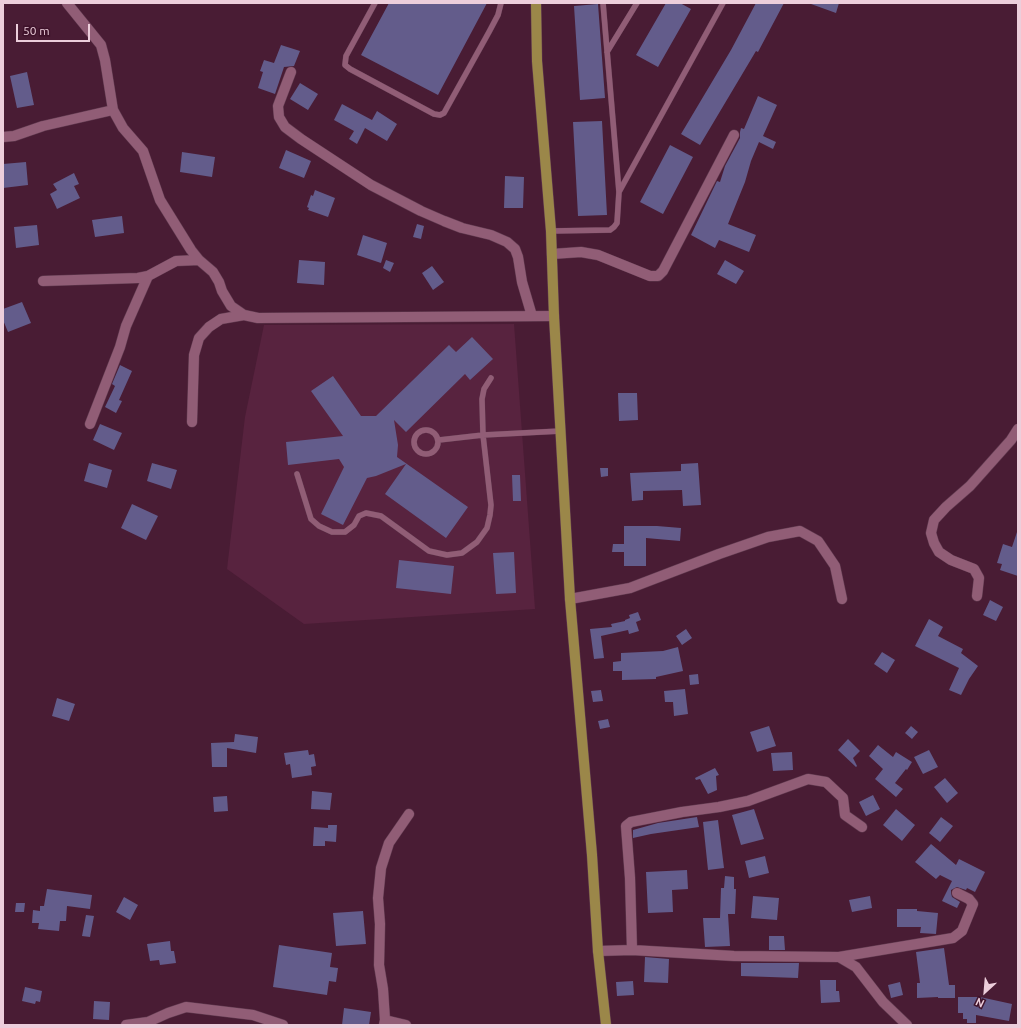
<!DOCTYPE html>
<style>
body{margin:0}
#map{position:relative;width:1021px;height:1028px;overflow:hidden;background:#491c34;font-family:Ubuntu,sans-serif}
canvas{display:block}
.frame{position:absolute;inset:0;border:4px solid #eccedb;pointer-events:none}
.north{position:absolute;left:965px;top:972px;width:40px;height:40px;-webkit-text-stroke:3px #3e122a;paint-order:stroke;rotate:206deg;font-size:11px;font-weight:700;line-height:16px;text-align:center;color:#eccedb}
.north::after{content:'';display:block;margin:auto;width:14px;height:18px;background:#eccedb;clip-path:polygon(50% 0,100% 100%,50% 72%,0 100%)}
.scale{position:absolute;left:16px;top:24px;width:74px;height:18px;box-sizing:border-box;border:2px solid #eccedb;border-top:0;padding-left:5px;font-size:12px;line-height:14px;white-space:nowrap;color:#eccedb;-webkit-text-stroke:3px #3e122a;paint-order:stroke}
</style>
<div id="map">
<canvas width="1021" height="1028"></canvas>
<div class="frame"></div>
<div class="north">N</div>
<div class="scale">50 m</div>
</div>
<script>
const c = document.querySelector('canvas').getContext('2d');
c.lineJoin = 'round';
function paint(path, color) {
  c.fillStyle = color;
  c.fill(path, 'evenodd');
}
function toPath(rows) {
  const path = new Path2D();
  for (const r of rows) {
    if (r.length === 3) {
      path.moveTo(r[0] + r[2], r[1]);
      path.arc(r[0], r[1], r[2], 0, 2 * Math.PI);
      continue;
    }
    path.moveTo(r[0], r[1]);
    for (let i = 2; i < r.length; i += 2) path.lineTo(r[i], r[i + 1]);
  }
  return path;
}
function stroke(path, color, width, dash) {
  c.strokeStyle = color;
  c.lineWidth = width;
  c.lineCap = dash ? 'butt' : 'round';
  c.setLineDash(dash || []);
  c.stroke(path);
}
paint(toPath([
 [514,324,535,609,304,624,227,569,245,417,264,325]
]), '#58233f');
paint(toPath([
 [389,3,487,3,438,95,361,55],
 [666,3,680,3,691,9,658,67,636,55],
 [756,3,784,3,758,52,756,51,700,145,681,134,731,50],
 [811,3,839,3,836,13,811,4],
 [598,4,605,98,580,100,574,6],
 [281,45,300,51,294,66,284,67,275,94,258,88,263,72,260,71,264,60,274,63],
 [27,72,34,105,17,108,10,76],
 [300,83,318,94,308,110,290,99],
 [758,96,777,105,763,136,776,142,773,149,759,142,751,161,745,182,728,224,756,235,749,252,719,240,715,248,691,235,717,181,720,182,725,166,740,138,740,132,741,128,744,129],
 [342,104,372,120,377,111,397,124,387,141,365,128,357,144,349,139,354,131,334,120],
 [602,121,607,215,578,216,573,122],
 [670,145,693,157,663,214,640,202],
 [286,150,311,161,304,178,279,168],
 [182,152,215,157,212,177,180,172],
 [26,162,28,185,3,188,3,164],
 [74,173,79,184,74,186,80,198,57,209,50,194,57,190,53,184],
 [505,176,524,177,523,208,504,208],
 [315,190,335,198,328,217,308,210,309,208,307,207,311,195,313,196],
 [122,216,124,233,95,237,92,220],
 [417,224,424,226,421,239,413,237],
 [37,225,39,245,16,248,14,227],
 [363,235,387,243,381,263,357,255],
 [299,260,325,262,324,285,297,283],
 [386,260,394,263,390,272,383,268],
 [725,260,744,271,736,284,717,274],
 [432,266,444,282,433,290,422,273],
 [22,302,31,323,8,332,3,320,3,309],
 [472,337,493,359,470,380,465,374,406,432,394,420,398,445,397,457,468,507,446,538,385,494,406,464,376,476,367,478,343,525,321,514,344,467,339,459,288,465,286,442,343,436,311,391,333,376,361,416,376,416,449,345,456,352],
 [120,365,132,371,119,400,122,401,116,413,105,407,115,386,112,384],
 [618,393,637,393,638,420,619,421],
 [100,424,122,433,114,450,93,440],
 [89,463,112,470,107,488,84,481],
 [152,463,177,470,171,489,147,481],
 [698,463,701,505,683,506,682,490,643,491,643,500,632,501,630,473,681,471,681,464],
 [600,468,608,468,608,476,601,477],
 [512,475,520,475,521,501,513,501],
 [132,504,158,516,146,540,121,528],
 [624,526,657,526,681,528,680,541,646,538,646,566,624,566,624,552,612,552,613,544,624,544],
 [1017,532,1018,532,1018,576,1000,570,1002,564,997,563,1003,544,1012,547],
 [514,552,516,593,496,594,493,553],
 [399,560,454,566,451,594,396,588],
 [990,600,1003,607,996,621,983,615],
 [638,612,641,620,636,622,639,631,629,634,628,630,601,636,604,658,594,659,590,629,612,627,611,624,625,621,625,620,630,618,629,615],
 [929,619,943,627,938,636,963,649,961,653,978,666,969,679,961,695,949,690,959,668,915,646],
 [686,629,692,638,682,645,676,636],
 [678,647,683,671,656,677,656,679,622,680,622,671,613,671,613,662,621,661,621,653,663,651],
 [882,652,895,660,887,673,874,664],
 [698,674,699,684,690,685,689,675],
 [685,689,688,714,674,716,673,702,665,702,664,691],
 [601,690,603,701,593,702,591,691],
 [57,698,75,704,69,721,52,716],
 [608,719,610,727,600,729,598,721],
 [769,726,776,746,757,752,750,732],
 [911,726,918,732,912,739,905,733],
 [235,734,258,737,256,753,227,748,227,767,212,767,211,743,234,742],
 [848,739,860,751,853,758,857,766,856,767,838,750],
 [878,745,893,757,896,752,912,762,907,770,906,769,895,783,903,789,896,797,875,779,883,769,869,756],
 [308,750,309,755,314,754,316,766,311,767,312,775,292,778,290,764,286,765,284,753],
 [929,750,938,767,923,774,914,757],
 [792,752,793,770,773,771,771,753],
 [715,768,719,775,716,776,717,790,708,794,700,779,696,780,695,778],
 [945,778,958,793,947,803,934,787],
 [312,791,332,793,330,810,311,809],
 [873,795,880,809,866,816,859,802],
 [227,796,228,811,214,812,213,797],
 [754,809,764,839,741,845,732,815],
 [896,809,915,825,902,841,883,825],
 [697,817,699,827,651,834,633,838,633,830,658,823],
 [941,817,953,826,940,842,929,833],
 [718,820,724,868,708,870,703,822],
 [328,825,337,825,336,842,325,841,325,846,313,846,314,827,328,828],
 [931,844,956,865,959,859,985,872,975,892,967,888,966,890,957,887,951,890,951,893,952,897,960,902,957,908,942,901,952,881,940,875,936,879,915,862],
 [765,856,769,873,749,878,745,861],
 [687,870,688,889,672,890,673,912,648,913,646,872],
 [725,876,734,877,734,889,736,889,735,914,728,914,730,946,705,947,703,918,720,918,721,888,724,888],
 [47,889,92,895,90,909,67,906,66,921,60,921,59,931,38,929,39,923,32,923,33,910,40,911,40,906,44,906],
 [753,896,779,898,777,920,751,918],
 [870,896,872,908,852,912,849,900],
 [124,897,138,905,130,920,116,912],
 [16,903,25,903,24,912,15,912],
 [897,909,917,909,917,911,938,913,936,934,920,933,921,927,897,927],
 [363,911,366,944,336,946,333,913],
 [86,915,94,916,90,937,82,936],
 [769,936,784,936,785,950,769,950],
 [170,941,171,951,174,951,176,963,160,965,159,960,150,961,147,944],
 [279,945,332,953,330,967,338,968,336,982,329,981,327,995,273,987],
 [944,948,949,985,955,985,955,998,938,998,938,997,917,998,917,983,920,983,916,952],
 [645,957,669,959,668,983,644,982],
 [741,963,799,963,798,978,741,976],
 [820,980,836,980,836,991,839,991,840,1002,821,1003],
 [633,981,634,995,617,996,616,982],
 [900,982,903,995,891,998,888,985],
 [25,987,42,991,40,1002,36,1001,35,1004,22,1001],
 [958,997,980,997,1012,1004,1009,1021,976,1015,976,1023,967,1023,967,1019,963,1019,963,1013,958,1013],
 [94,1001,110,1002,109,1020,93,1019],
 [344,1008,371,1012,369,1025,342,1025]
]), '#635c8b');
const service = toPath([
 [375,3,346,56,345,65,350,69,434,114,440,115,444,113,489,32,498,15,501,3],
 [607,52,637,3],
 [619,192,723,3],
 [551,231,610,230,614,227,617,223,619,192,603,3],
 [426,442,12],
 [439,440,483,435,561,431],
 [297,474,311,519,319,526,332,532,345,532,354,525,359,516,366,513,381,516,429,551,447,555,462,553,477,542,487,528,490,515,491,505,483,435,482,399,484,389,491,378]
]);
const minor = toPath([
 [67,3,101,45,105,60,113,110,123,128,143,151,160,200,191,250,199,260,213,272,219,282,222,291,231,306,244,315,258,318,554,316],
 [291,72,278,106,279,117,285,127,301,139,371,185,421,211,444,221,462,228,491,235,507,242,515,249,518,257,522,282,532,316],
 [3,137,14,136,43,126,113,110],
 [552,254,581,252,598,255,650,276,658,276,663,271,734,135],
 [43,281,138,278,148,276,176,261,199,260],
 [192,422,194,355,199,338,209,327,221,319,244,315],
 [90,424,120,347,126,326,148,276],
 [977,596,979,578,974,569,951,560,939,552,934,543,931,533,934,520,946,507,970,486,1011,440,1018,429],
 [570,599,630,588,719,554,768,537,800,531,818,541,835,566,842,599],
 [632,950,630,878,626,826,631,822,682,812,719,807,748,801,808,779,826,782,843,798,845,815,862,827],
 [598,951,632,950,734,956,839,957,953,938,962,931,973,904,969,899,957,893],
 [839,957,856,967,883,1002,907,1025],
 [385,1020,383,989,379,965,380,924,378,898,381,868,389,843,409,814],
 [126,1025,148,1022,168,1013,186,1007,253,1015,283,1025],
 [384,1025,385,1020,406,1025]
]);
const primary = toPath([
 [536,3,537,61,551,231,554,316,570,599,592,855,598,951,606,1025]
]);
stroke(service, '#623c51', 6);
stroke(minor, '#623c51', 11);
stroke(primary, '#623c51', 11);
stroke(service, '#915d76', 5.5);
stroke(minor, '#915d76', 10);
stroke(primary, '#9b8749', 10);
</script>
